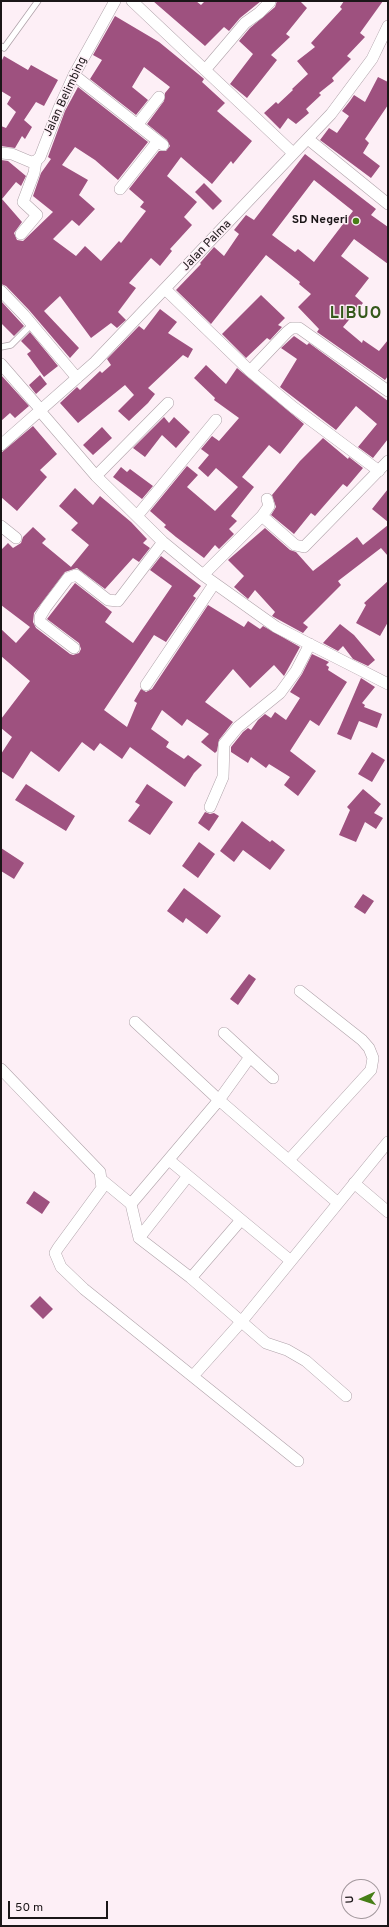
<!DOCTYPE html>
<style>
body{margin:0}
#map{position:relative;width:389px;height:1927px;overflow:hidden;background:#fdeff6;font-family:Overpass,sans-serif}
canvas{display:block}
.frame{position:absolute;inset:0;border:2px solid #1b1618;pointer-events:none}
.north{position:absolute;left:341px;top:1879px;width:40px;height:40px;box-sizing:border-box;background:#fdeff6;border:1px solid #a3989d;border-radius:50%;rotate:267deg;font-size:11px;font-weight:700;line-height:16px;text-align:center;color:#1b1618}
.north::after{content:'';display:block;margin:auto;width:14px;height:18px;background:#467e16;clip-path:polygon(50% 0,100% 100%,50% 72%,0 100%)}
.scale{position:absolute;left:8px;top:1901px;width:100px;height:18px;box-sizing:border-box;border:2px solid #1b1618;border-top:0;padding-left:5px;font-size:12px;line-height:14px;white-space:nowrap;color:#1b1618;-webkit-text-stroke:3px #fdeff6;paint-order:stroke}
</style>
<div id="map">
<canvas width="389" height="1927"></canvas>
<div class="frame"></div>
<div class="north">U</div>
<div class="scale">50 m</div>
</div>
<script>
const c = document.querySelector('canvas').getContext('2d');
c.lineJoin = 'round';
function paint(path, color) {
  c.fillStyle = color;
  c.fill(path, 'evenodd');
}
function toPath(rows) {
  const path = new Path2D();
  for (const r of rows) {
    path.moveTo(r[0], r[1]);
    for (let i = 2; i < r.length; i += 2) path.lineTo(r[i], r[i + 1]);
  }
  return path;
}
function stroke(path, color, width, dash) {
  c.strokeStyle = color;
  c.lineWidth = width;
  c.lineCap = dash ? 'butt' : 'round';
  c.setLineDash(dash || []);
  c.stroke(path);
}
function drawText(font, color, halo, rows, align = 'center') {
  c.font = font + ' Overpass,sans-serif';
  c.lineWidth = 3;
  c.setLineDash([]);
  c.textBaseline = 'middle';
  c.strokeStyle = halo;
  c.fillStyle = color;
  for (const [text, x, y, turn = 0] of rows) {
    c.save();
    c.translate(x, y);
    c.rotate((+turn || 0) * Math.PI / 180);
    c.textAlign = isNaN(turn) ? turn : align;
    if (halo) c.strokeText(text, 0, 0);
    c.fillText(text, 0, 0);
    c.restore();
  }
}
paint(toPath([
 [153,1,196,1,201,5,205,1,261,1,240,18,229,31,224,27,205,46],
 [277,1,300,1,307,8,286,34,290,37,271,55,277,60,247,98,230,84,253,54,239,41,250,28,275,7],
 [344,1,383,1,360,33,365,37,347,56,351,59,332,78,334,81,319,93,321,95,306,109,309,113,296,124,288,118,280,129,264,113,276,102,278,104,293,90,292,89,308,74,297,61,315,47,311,43,342,9,340,7],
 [115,16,159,42,203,78,204,79,202,82,225,103,217,111,252,141,233,164,231,161,212,184,181,157,167,176,197,202,184,217,192,225,170,249,172,251,160,266,151,258,129,283,136,288,118,312,126,320,117,328,111,323,91,338,60,296,44,311,79,348,70,358,29,310,6,286,1,284,1,160,8,161,26,176,21,186,16,182,2,199,22,222,14,233,17,240,23,241,53,212,33,196,41,173,51,159,48,157,65,111,78,87,148,142,118,180,95,160,75,147,62,165,88,180,79,195,95,209,79,226,72,220,53,239,76,256,85,246,101,261,119,241,121,243,146,211,140,207,144,202,129,189,159,151,166,151,170,146,167,140,147,124,164,101,165,93,170,87,144,67,132,87,148,100,136,115,90,79,102,60,93,55],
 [4,56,28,70,31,65,58,80,44,106,36,102,24,120,32,127,25,139,22,136,15,148,1,146,1,126,6,128,16,112,7,104,11,97,1,91,1,62],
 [378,77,388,82,388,105,365,139,369,143,363,153,380,166,371,178,320,140,329,128,337,133,349,116,342,111,350,101,354,95,365,102],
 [305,154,376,209,371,215,388,227,388,264,354,239,341,256,369,278,355,296,363,303,343,327,362,343,363,340,379,351,388,340,388,376,385,380,317,332,319,329,298,307,311,294,299,284,300,282,266,255,211,324,176,290,201,264,200,263,214,247,224,256,239,234,234,230,246,215,254,220],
 [314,180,353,211,314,262,298,249,295,252,272,235],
 [204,183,222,201,213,210,195,192],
 [261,295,285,318,278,325,282,327,270,340,267,338,246,358,222,334],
 [1,301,24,326,14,336,1,323],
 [160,309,177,322,168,333,193,349,188,358,183,355,148,388,155,394,148,403,129,421,118,411,134,395,125,385,78,423,60,403,77,387,80,390,100,371,102,373,111,365,107,359,139,326,144,330],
 [30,332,58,366,44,377,27,354,31,351,21,341],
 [294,336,307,345,309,343,388,401,388,439,373,458,358,447,377,424,356,406,336,430,280,387,297,359,281,348],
 [206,365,226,384,237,368,304,424,280,454,269,445,242,477,254,487,231,516,237,521,229,529,234,534,219,549,215,545,204,558,176,537,164,527,166,525,150,511,187,466,198,475,187,487,215,511,238,487,216,468,208,477,198,468,209,455,201,449,212,436,219,441,239,418,214,400,215,398,194,378],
 [1,375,29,406,15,418,10,413,1,421],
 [40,375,47,384,36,394,29,385],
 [164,417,169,423,174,417,190,432,176,448,162,435,145,457,133,448],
 [33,426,57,454,40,470,47,477,17,511,1,497,1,453],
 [102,427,112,438,93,455,83,445],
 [323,438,348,459,349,457,363,468,347,487,343,484,315,516,311,513,294,534,271,515,276,507,272,495,300,461],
 [121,467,127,472,130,469,153,486,142,499,113,477],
 [75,488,93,505,100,496,131,522,147,539,143,543,150,548,139,562,133,558,105,589,77,568,65,572,34,613,33,622,36,628,70,654,73,655,79,653,81,649,79,643,47,619,75,583,112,612,105,622,133,643,172,586,150,570,161,556,201,586,193,596,196,598,166,642,154,635,104,710,127,727,137,703,134,701,141,689,146,692,152,689,208,605,244,627,248,621,260,629,263,626,300,647,284,676,274,665,250,688,233,669,205,702,233,722,219,740,217,751,215,753,201,742,209,734,187,719,182,726,162,710,151,729,169,742,166,747,184,759,188,755,202,765,194,773,185,787,130,747,122,759,100,743,94,751,82,742,59,772,31,751,13,779,1,771,1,754,12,737,1,728,1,719,30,681,1,656,1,629,16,643,30,627,1,605,1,550,8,543,13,548,21,543,23,537,33,527,46,539,42,543,71,567,89,545,71,530,78,523,59,506],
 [388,489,388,522,372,509],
 [388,525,388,556,381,548,338,581,341,585,303,623,308,627,303,633,272,616,275,612,255,590,248,599,234,587,244,576,228,560,265,528,290,550,296,552,313,571,357,537,363,545],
 [388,581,388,622,380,636,356,623,366,605,364,603],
 [340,624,354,635,375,660,368,666,353,659,343,646,338,651,323,643],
 [312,654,329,662,326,665,329,667,328,670,347,682,319,726,310,720,290,751,316,771,298,796,284,785,290,777,269,764,266,768,251,757,248,763,231,752,231,747,243,732,248,728,251,730,258,720,265,714,271,718,275,712,286,720,300,698,290,692,302,674],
 [361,678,375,687,362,703,365,705,364,707,382,714,377,728,359,721,351,740,337,734],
 [372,752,385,760,372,782,358,774],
 [26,784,75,816,66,831,15,800],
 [147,784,173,802,150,835,128,821,140,805,135,802],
 [363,789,381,804,374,813,383,818,376,829,365,822,356,842,339,835,350,810,347,807],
 [205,812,210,814,214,813,219,816,209,831,198,823],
 [242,821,270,842,272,840,285,850,270,870,243,850,234,862,220,851],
 [199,842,215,854,198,878,182,866],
 [1,848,24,863,14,879,1,871],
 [184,888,221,916,207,934,186,918,183,923,167,911],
 [363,894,374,901,365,914,354,907],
 [249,974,256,979,238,1005,230,999],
 [34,1191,50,1202,42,1214,26,1203],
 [40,1296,53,1309,43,1319,30,1306]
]), '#9e517f');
const lane = toPath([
 [1,46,4,48,38,1],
 [1,347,11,345,32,324]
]);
const street = toPath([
 [132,1,293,153],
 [205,70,245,23,259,13,270,2,268,1],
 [74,75,163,145],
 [137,125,159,97],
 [308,139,388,204],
 [1,153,12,154,31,162,36,161,40,157,59,108,74,75,115,1],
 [120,189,158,141],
 [21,234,37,215,23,202,34,173,36,161],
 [165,289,250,371,293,407,379,471],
 [1,291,24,315,77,378],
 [1,364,41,410],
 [250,371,287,332,292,328,299,328,388,391],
 [40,411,96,476,163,542,203,575,276,627,388,684],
 [1,445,95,362,331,114,372,59,388,26],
 [96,476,168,403],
 [137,516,216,420],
 [262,516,269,506,267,499],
 [1,526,16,538],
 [203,575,262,516,295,545,304,547,388,461],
 [74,648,40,622,40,617,46,607,68,578,76,575,108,600,118,601,163,542],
 [146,685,214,584],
 [210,807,223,777,224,744,238,727,280,693,296,671,310,644],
 [135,1022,219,1100,338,1203],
 [250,1057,273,1078],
 [1,1069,100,1172,102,1188,58,1248,55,1253,61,1267,84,1289,298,1461],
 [169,1160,291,1261],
 [289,1160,371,1070,373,1058,369,1048,362,1040,300,991],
 [102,1180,131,1204,139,1238,191,1278,266,1343,287,1350,306,1361,346,1396],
 [354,1183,388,1212],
 [131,1204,219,1100,250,1057,224,1033],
 [139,1238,188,1176],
 [191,1278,241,1220],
 [193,1376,242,1321,388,1142]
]);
stroke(lane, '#afa2a9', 7);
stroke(street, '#afa2a9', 12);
stroke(lane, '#fff', 5.5);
stroke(street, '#fff', 11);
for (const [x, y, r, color] of [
 [356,221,4,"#467e16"]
]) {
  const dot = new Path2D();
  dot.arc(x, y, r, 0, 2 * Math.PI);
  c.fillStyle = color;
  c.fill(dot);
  stroke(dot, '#fdeff6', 1.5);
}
drawText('12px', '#1b1618', '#fdeff6', [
 ["Jalan Belimbing",66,97,-65],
 ["Jalan Palma",207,246,-46]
]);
drawText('bold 12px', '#1b1618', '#fdeff6', [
 ["SD Negeri",348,221]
], 'right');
c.letterSpacing = '1px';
drawText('bold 16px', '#35591b', '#fdeff6', [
 ["LIBUO",356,315]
]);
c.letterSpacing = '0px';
</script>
